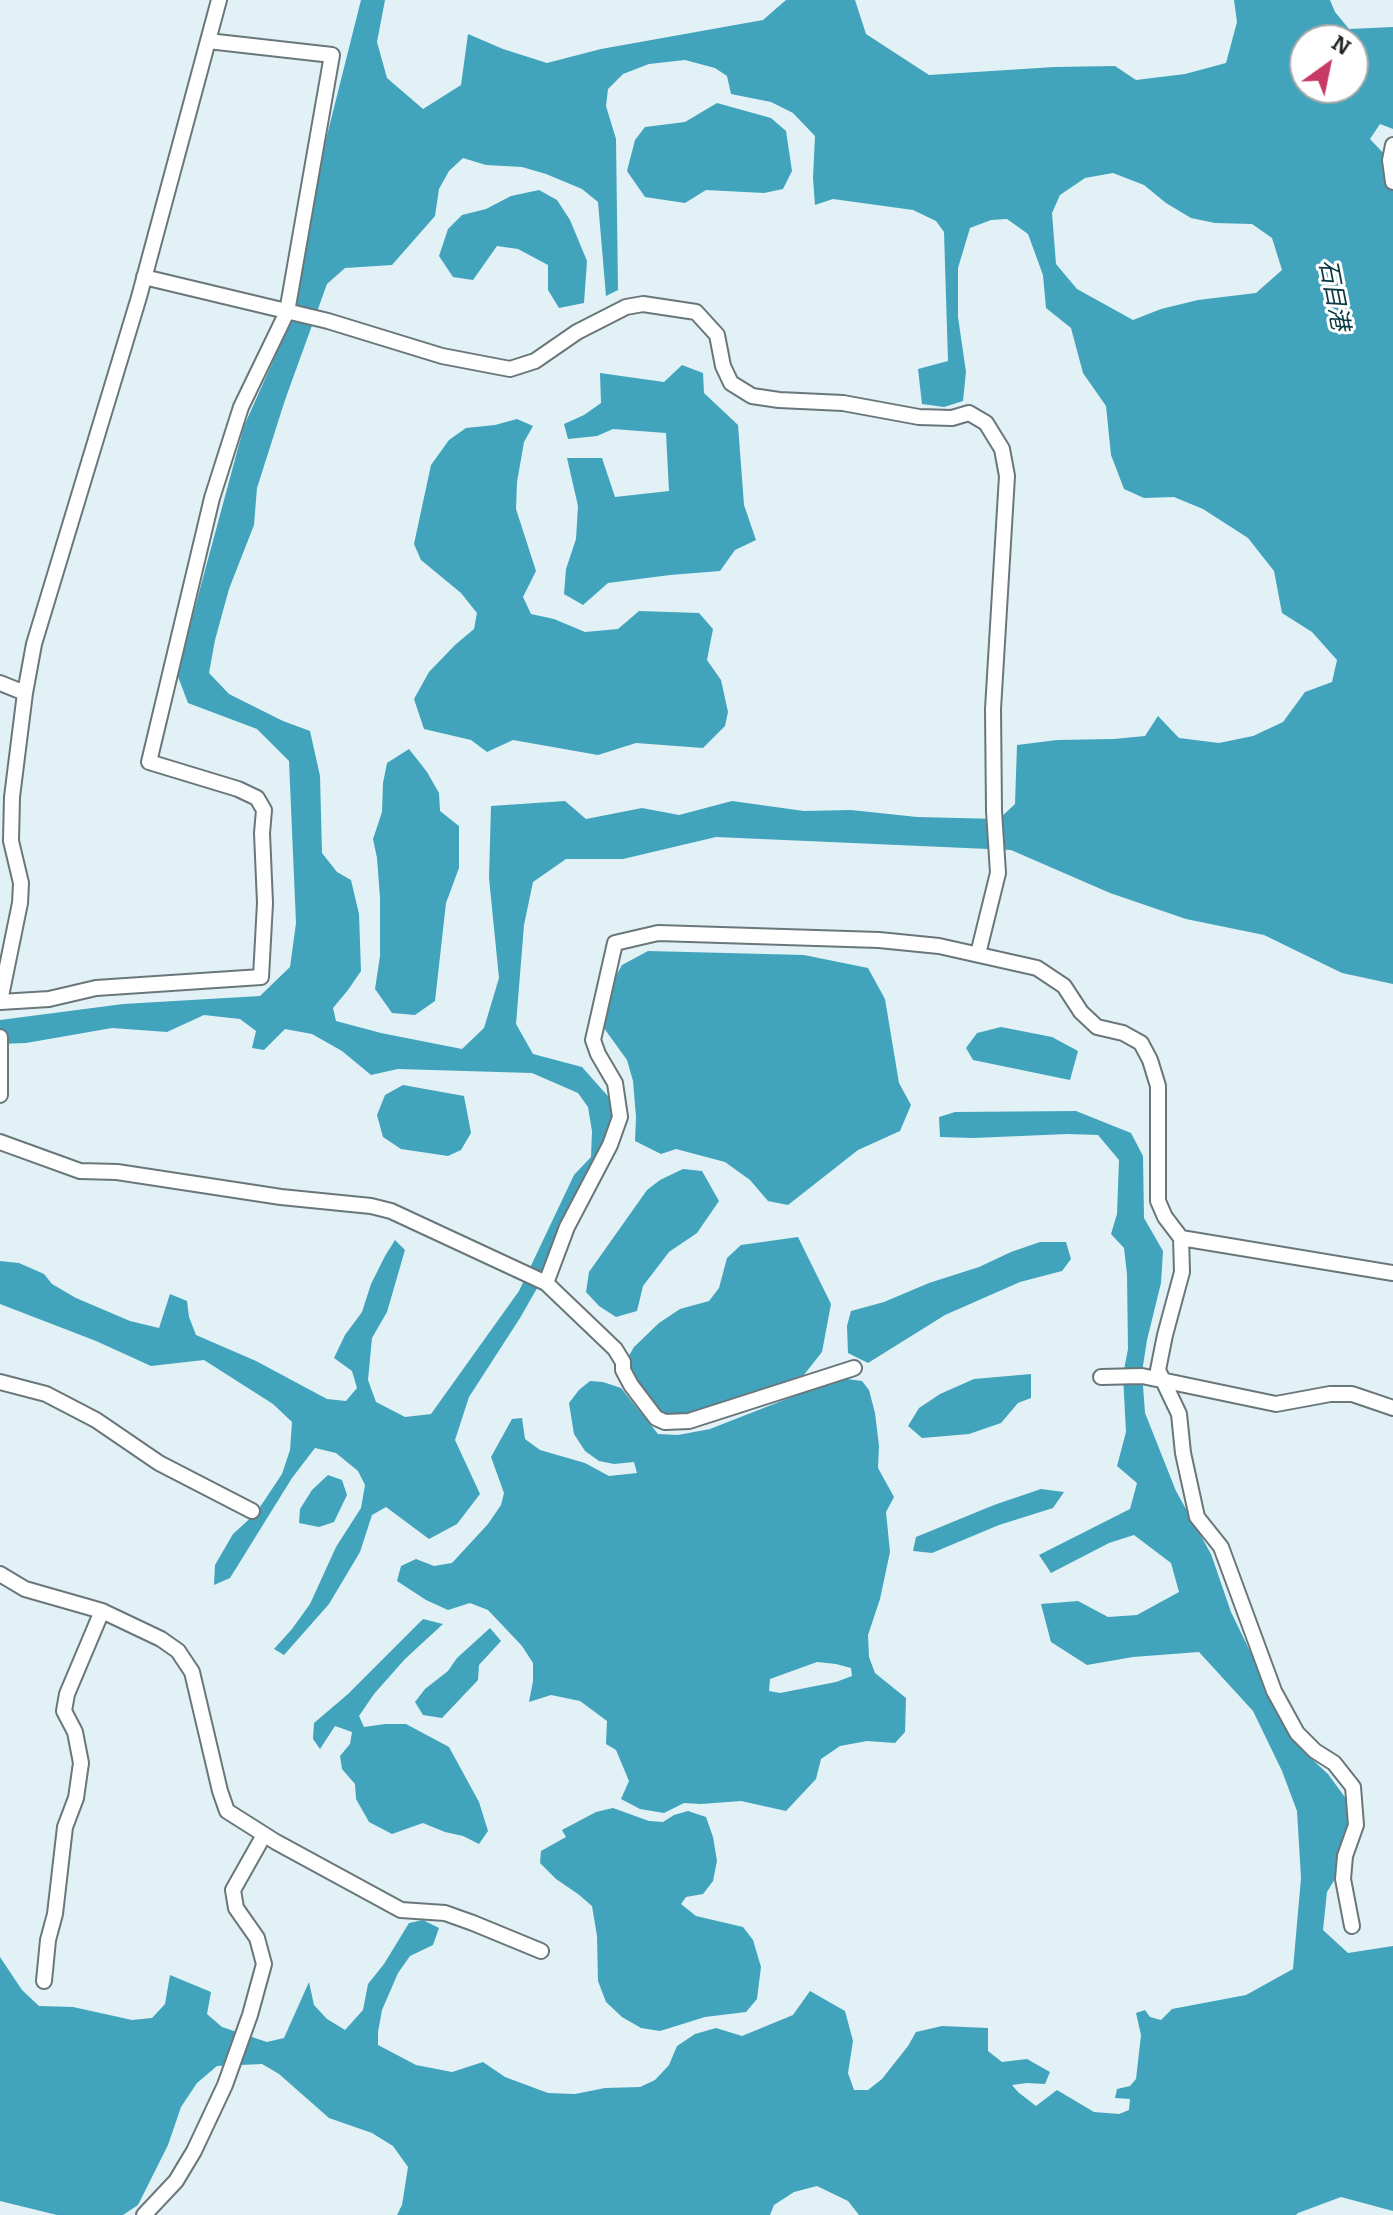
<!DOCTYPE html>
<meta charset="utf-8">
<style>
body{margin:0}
#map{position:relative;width:1393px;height:2215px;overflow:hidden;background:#e1f1f5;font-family:Bitter,serif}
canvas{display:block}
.north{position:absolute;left:1289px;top:24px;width:80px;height:80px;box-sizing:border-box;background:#fff;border:2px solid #a7a9aa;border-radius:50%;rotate:33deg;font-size:22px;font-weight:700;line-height:32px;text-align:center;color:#22282a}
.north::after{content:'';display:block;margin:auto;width:28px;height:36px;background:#c73a66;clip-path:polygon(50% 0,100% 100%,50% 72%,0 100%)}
</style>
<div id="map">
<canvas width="1393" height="2215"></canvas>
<div class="north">N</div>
</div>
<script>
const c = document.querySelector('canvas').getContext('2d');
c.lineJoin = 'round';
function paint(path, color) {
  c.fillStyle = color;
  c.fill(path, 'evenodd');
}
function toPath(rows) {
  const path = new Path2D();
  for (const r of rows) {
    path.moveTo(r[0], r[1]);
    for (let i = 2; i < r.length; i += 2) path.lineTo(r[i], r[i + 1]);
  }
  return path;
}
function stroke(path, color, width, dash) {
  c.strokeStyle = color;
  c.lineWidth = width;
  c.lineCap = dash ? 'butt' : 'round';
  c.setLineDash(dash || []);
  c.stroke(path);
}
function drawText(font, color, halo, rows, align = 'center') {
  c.font = font + ' Bitter,"Noto Sans SC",serif';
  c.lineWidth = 6;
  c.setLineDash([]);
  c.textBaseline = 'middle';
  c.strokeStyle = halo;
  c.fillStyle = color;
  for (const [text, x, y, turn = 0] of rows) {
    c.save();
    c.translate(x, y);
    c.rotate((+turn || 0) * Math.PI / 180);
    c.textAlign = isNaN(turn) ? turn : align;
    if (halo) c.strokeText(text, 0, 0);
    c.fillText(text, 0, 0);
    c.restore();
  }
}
paint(toPath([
 [361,0,385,0,377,42,387,78,423,109,461,85,468,34,503,49,547,63,601,49,763,20,786,0,855,0,866,34,929,75,1054,67,1115,66,1136,80,1185,74,1226,63,1237,22,1234,0,1330,0,1335,12,1349,29,1393,27,1393,129,1380,124,1370,139,1387,157,1393,181,1393,984,1342,973,1264,935,1186,919,1110,893,1011,850,716,837,623,859,566,859,533,882,524,925,516,1024,533,1054,582,1067,614,1103,603,1155,576,1220,520,1318,469,1397,455,1440,480,1494,457,1524,429,1539,386,1507,372,1515,360,1552,329,1604,284,1655,274,1649,292,1629,310,1604,336,1547,361,1508,365,1485,358,1471,336,1453,315,1448,292,1478,230,1578,214,1585,215,1565,233,1534,256,1513,282,1474,290,1450,292,1422,273,1404,204,1360,151,1366,96,1341,0,1304,0,1261,19,1263,44,1274,52,1284,76,1298,130,1321,159,1328,170,1294,187,1301,189,1317,196,1335,256,1361,327,1399,346,1401,357,1388,352,1371,334,1358,345,1335,362,1312,371,1284,385,1256,395,1240,405,1250,387,1312,372,1338,368,1380,376,1402,405,1417,431,1414,519,1291,574,1175,591,1157,592,1131,588,1107,578,1093,532,1073,398,1069,371,1075,342,1051,312,1034,285,1029,264,1050,252,1048,256,1031,240,1019,204,1015,167,1032,112,1028,26,1043,0,1044,0,1020,123,1004,260,996,290,967,296,923,289,761,257,729,188,703,177,674,244,426,279,348,301,239],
 [1305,40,1353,40,1353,88,1305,88],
 [685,60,715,68,727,76,731,94,771,102,793,113,815,136,813,178,815,205,833,199,913,210,936,221,944,232,948,361,918,369,922,404,944,407,963,401,966,372,958,317,958,268,970,228,991,220,1007,219,1028,234,1043,275,1046,308,1071,328,1083,373,1106,406,1111,455,1124,489,1144,498,1174,497,1203,509,1248,538,1274,571,1282,613,1312,632,1337,660,1332,682,1305,692,1283,722,1253,736,1219,743,1179,738,1158,716,1145,736,1114,739,1057,740,1017,745,1015,804,999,819,917,817,851,810,804,811,732,801,679,815,642,808,586,819,565,801,491,806,489,878,499,978,484,1028,462,1049,381,1033,336,1021,333,1008,348,990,361,971,359,914,351,880,337,872,322,853,320,776,310,731,283,721,229,694,209,673,215,640,229,589,254,525,257,488,285,400,327,284,345,268,392,265,435,216,439,189,449,171,463,158,486,165,522,167,546,174,582,189,598,202,606,296,618,290,616,139,606,106,608,89,623,74,649,64],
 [1113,173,1144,185,1166,203,1191,218,1215,223,1252,224,1272,238,1282,270,1256,293,1198,300,1161,309,1133,320,1077,289,1056,264,1052,213,1060,195,1085,178],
 [717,103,771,118,786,131,792,171,783,189,764,193,706,190,685,203,645,197,627,171,635,140,645,127,685,122],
 [539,190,557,200,570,220,587,261,584,303,559,308,548,290,548,265,518,249,497,246,473,280,453,277,439,256,448,229,462,215,486,209,511,196],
 [682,365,703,373,704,393,738,425,744,505,756,540,735,550,720,571,670,575,608,583,583,605,564,594,566,569,576,539,578,506,567,458,602,458,615,497,669,491,666,433,613,429,597,436,568,439,564,424,584,415,601,403,600,373,664,382],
 [517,419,533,426,524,442,517,482,516,509,536,571,523,597,531,614,554,619,585,632,618,629,639,611,699,613,713,629,707,660,721,680,728,712,725,726,703,748,636,743,598,755,513,740,487,752,471,740,424,729,414,699,429,672,455,645,474,629,477,613,461,593,421,560,414,544,431,465,449,440,466,428,495,425],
 [409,749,427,772,439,793,440,811,459,826,459,868,446,903,435,1001,415,1015,392,1013,375,989,380,956,380,898,377,858,373,839,382,812,383,783,387,763],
 [648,951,804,955,868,968,885,999,899,1083,911,1105,900,1131,858,1150,788,1205,768,1201,750,1180,725,1162,676,1149,661,1154,635,1141,636,1117,633,1081,627,1060,601,1024,603,999,622,965],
 [1001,1027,1052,1037,1078,1051,1070,1080,973,1060,966,1048,977,1033],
 [403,1085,464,1096,471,1133,461,1150,448,1156,401,1149,383,1137,377,1115,385,1095],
 [1076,1111,1131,1133,1143,1156,1144,1218,1163,1251,1161,1283,1147,1340,1142,1372,1145,1413,1176,1491,1211,1554,1231,1612,1281,1715,1302,1750,1328,1774,1355,1811,1348,1858,1327,1892,1323,1930,1348,1953,1393,1946,1393,2211,1341,2197,1298,2213,1296,2215,859,2215,848,2201,817,2186,794,2192,774,2205,770,2215,397,2215,402,2205,408,2167,393,2146,372,2133,329,2118,279,2074,262,2064,217,2066,197,2083,181,2107,168,2145,138,2205,123,2215,57,2215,0,2201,0,1957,22,1990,39,2006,73,2007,132,2020,152,2018,165,2004,170,1975,211,1992,207,2014,222,2027,267,2042,284,2038,309,1982,314,2005,327,2019,345,2030,363,2010,368,1984,384,1964,409,1923,423,1920,439,1928,433,1945,410,1956,398,1973,382,2010,378,2032,378,2045,416,2065,452,2072,483,2062,505,2077,548,2093,575,2094,605,2088,640,2087,655,2080,669,2065,677,2046,695,2034,716,2028,742,2036,793,2015,810,1991,845,2011,853,2041,848,2073,854,2090,868,2090,882,2079,908,2046,916,2032,942,2026,988,2028,988,2051,1002,2062,1027,2059,1050,2072,1045,2084,1027,2083,1012,2085,1018,2092,1036,2106,1057,2090,1094,2112,1119,2114,1129,2110,1130,2099,1115,2098,1117,2089,1130,2086,1136,2079,1141,2035,1136,2013,1145,2010,1150,2017,1161,2020,1172,2009,1246,1995,1293,1969,1301,1878,1297,1811,1282,1771,1253,1711,1199,1652,1133,1657,1087,1665,1051,1642,1041,1604,1078,1601,1108,1617,1137,1615,1179,1592,1171,1563,1134,1535,1109,1543,1051,1573,1039,1555,1130,1509,1137,1483,1117,1466,1126,1432,1123,1375,1128,1349,1127,1274,1124,1248,1111,1234,1117,1214,1119,1160,1098,1135,1068,1134,973,1138,940,1137,939,1117,955,1112],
 [683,1169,702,1171,719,1201,697,1233,669,1252,643,1286,637,1311,616,1317,599,1306,586,1292,589,1272,647,1190,660,1180],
 [798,1237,831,1304,822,1352,803,1376,683,1426,664,1424,635,1383,627,1359,634,1347,659,1323,680,1309,709,1301,719,1288,727,1258,741,1245],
 [1040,1242,1066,1242,1071,1259,1062,1271,1020,1282,945,1315,868,1363,848,1353,847,1326,851,1311,884,1302,929,1283,979,1267,1011,1252],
 [1031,1374,1031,1398,1018,1403,1001,1423,969,1434,922,1438,908,1426,919,1408,940,1394,974,1379],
 [840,1378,862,1381,869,1390,875,1413,879,1446,878,1468,894,1497,886,1512,890,1552,880,1599,868,1635,869,1657,875,1673,906,1698,905,1732,895,1743,867,1741,840,1746,821,1759,816,1779,786,1811,741,1801,701,1804,684,1803,664,1813,640,1809,621,1799,629,1781,616,1750,606,1744,607,1721,580,1701,551,1695,529,1702,533,1681,533,1663,522,1646,488,1610,470,1603,448,1610,426,1600,397,1581,401,1566,416,1559,434,1566,452,1563,488,1524,501,1505,504,1493,491,1457,512,1419,522,1418,525,1439,540,1450,585,1463,609,1476,637,1473,634,1462,614,1464,599,1461,585,1451,574,1434,569,1403,579,1390,590,1381,603,1382,621,1388,658,1434,678,1435,710,1429],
 [817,1662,836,1664,851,1668,852,1676,836,1682,780,1693,769,1691,770,1679],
 [328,1475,342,1480,347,1495,334,1522,319,1527,299,1523,300,1509,312,1490],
 [1041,1489,1064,1492,1053,1508,999,1525,932,1553,913,1551,916,1537,994,1505],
 [423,1619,443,1624,405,1659,374,1694,359,1716,364,1727,385,1724,406,1724,449,1747,479,1802,488,1831,479,1844,463,1836,445,1832,423,1823,392,1834,369,1822,356,1799,355,1784,342,1769,340,1756,350,1744,352,1732,335,1726,320,1749,313,1739,314,1723,348,1694],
 [490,1628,501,1641,479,1665,478,1680,442,1718,423,1715,415,1702,425,1689,448,1671,457,1658],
 [613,1808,649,1821,663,1822,674,1815,688,1811,706,1817,713,1837,717,1861,713,1881,703,1894,686,1897,681,1904,696,1916,743,1927,753,1940,761,1967,757,1999,746,2012,705,2017,660,2031,641,2028,622,2017,606,2002,598,1981,597,1936,592,1906,578,1894,556,1879,540,1863,541,1851,566,1837,562,1830,596,1812]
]), '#41a4bc');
const street = toPath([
 [1393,145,1390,160,1393,182],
 [144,277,328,321,442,356,510,369,535,361,577,332,626,307,643,304,696,312,717,335,723,366,731,383,752,396,779,400,843,403,919,417,952,418,969,413,986,423,1002,449,1007,476,993,709,994,811,998,873,978,954],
 [0,683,25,693],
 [0,1001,20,903,21,883,11,841,12,797,25,693,34,644,139,297,219,0],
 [0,1002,49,999,96,988,261,977,265,903,262,833,264,810,257,798,238,789,149,762,212,498,241,407,287,312,332,55,208,41],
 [0,1037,0,1095],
 [0,1142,80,1171,117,1172,281,1197,371,1206,391,1211,546,1283,615,1349,623,1362,623,1370,631,1385,656,1418,665,1422,689,1421,854,1368],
 [1181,1238,1393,1273],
 [546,1283,567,1227,610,1145,620,1117,615,1083,598,1054,593,1040,615,943,658,933,879,940,939,946,1037,968,1064,986,1081,1012,1097,1027,1123,1033,1141,1043,1150,1060,1158,1086,1158,1201,1165,1217,1181,1238,1182,1272,1165,1335,1158,1370,1179,1414,1183,1453,1197,1517,1221,1547,1274,1691,1297,1733,1315,1751,1334,1763,1353,1787,1356,1825,1345,1856,1343,1879,1352,1926],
 [1101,1377,1142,1376,1276,1404,1330,1394,1352,1394,1393,1408],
 [0,1382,46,1394,96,1420,159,1463,252,1511],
 [0,1574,25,1589,102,1611,161,1639,178,1651,192,1672,220,1791,227,1811,276,1842,401,1910,445,1913,473,1923,541,1951],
 [44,1981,48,1940,55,1914,65,1827,76,1798,81,1763,75,1732,64,1711,67,1694,102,1611],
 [144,2215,176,2181,194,2151,225,2085,250,2015,264,1964,257,1938,236,1908,233,1890,264,1835]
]);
stroke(street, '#69777b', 18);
stroke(street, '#fff', 14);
drawText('italic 24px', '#0a3943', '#fff', [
 ["石目港",1333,295,79]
]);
</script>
